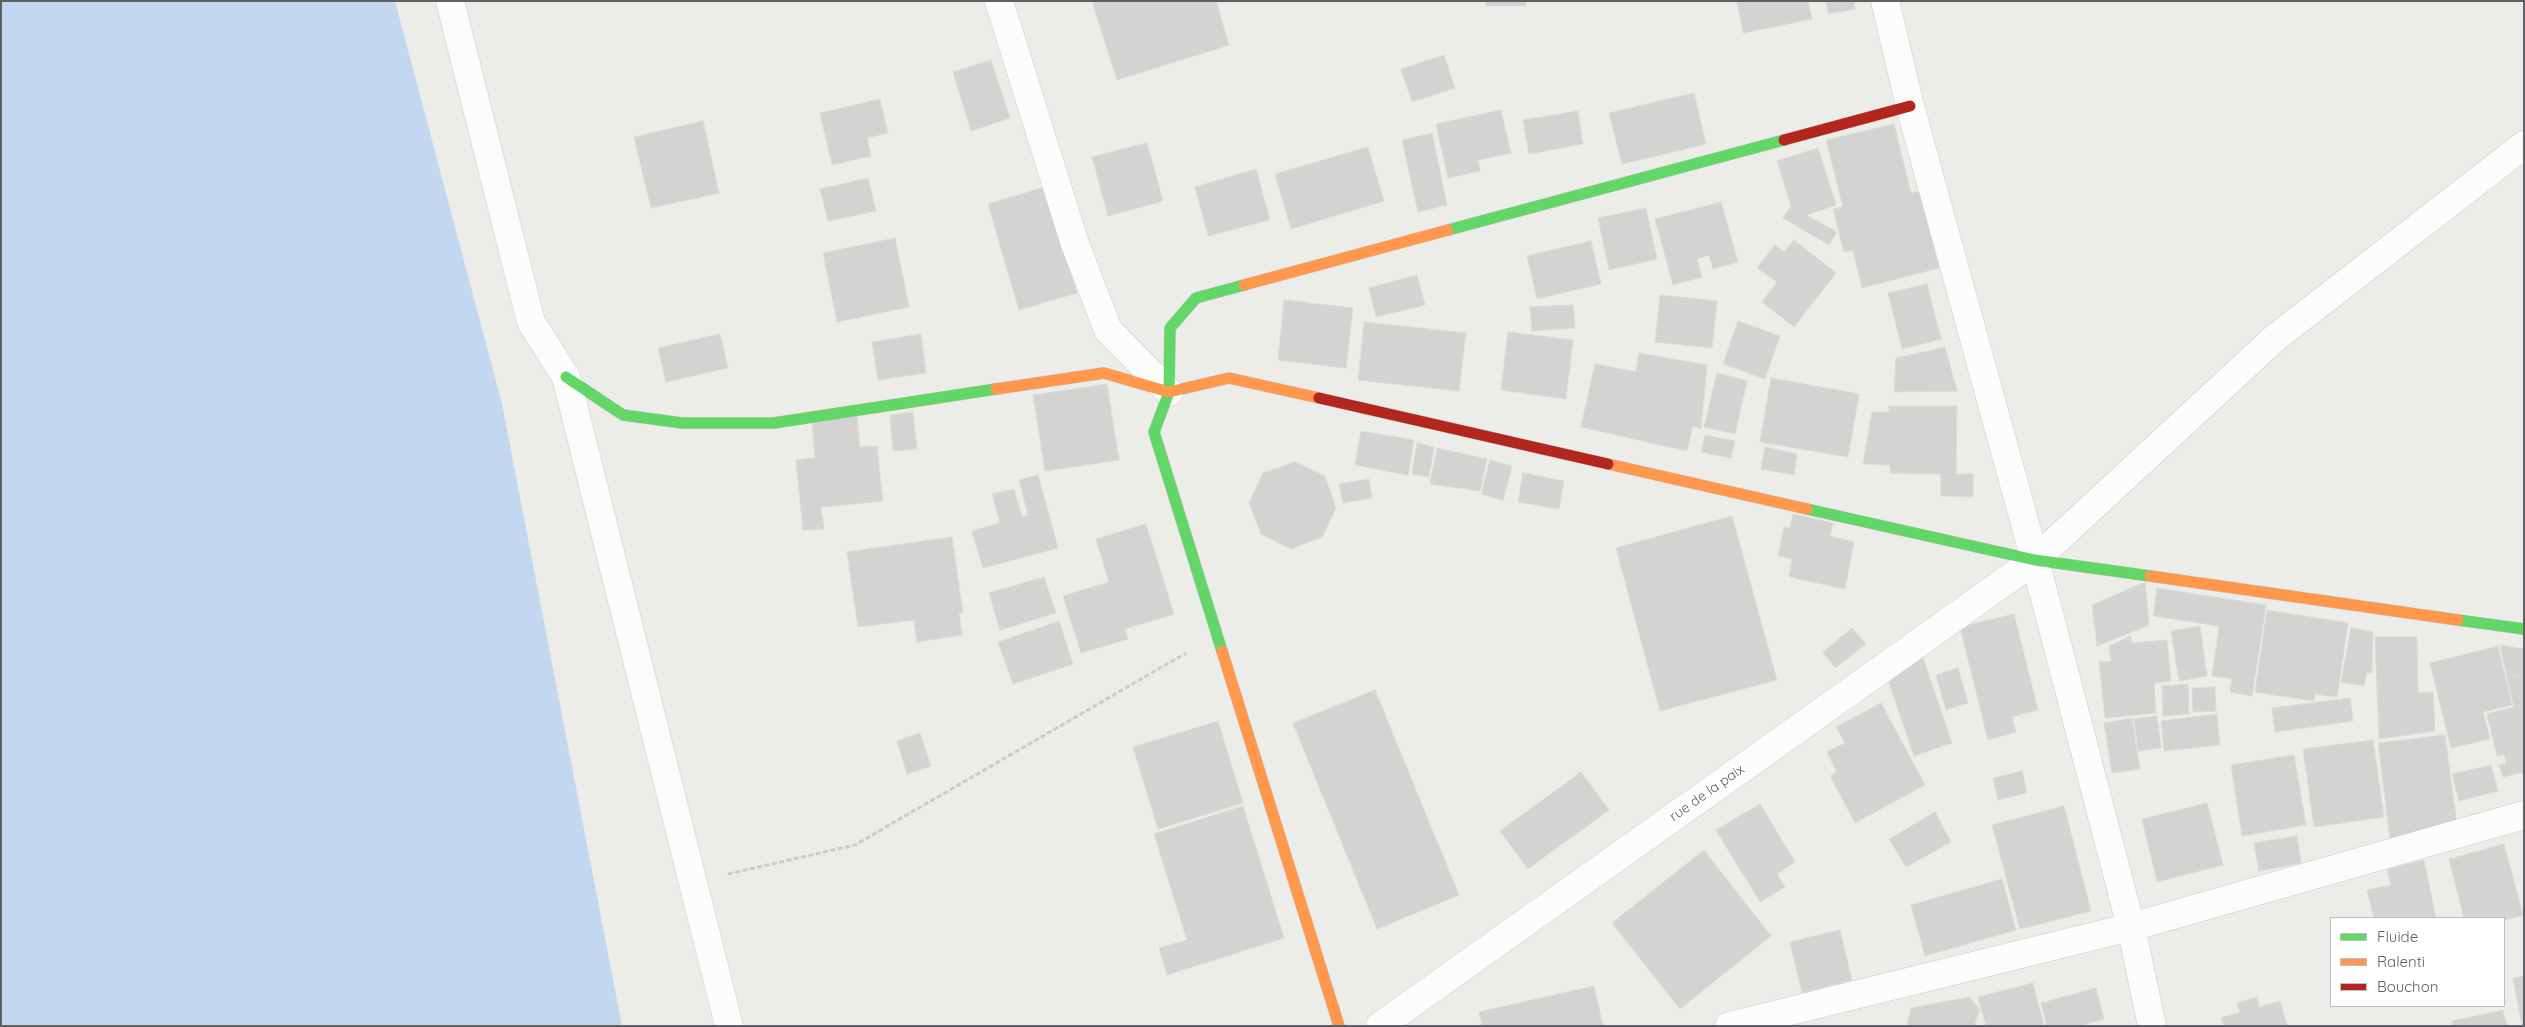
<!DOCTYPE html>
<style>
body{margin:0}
#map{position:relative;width:2525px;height:1027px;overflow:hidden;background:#ecece8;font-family:Quicksand,sans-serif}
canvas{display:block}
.frame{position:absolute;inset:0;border:2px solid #5e6065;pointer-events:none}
.legend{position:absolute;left:2330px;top:917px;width:175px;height:90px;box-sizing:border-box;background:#fff;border:1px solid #bfbfc1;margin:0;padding:6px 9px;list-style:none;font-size:15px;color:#5e6065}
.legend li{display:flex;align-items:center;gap:10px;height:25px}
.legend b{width:25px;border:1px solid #bfbfc1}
</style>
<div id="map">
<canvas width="2525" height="1027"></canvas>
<div class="frame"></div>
<ul class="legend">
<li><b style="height:6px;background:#63d668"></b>Fluide</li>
<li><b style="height:6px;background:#ff974d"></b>Ralenti</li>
<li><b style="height:6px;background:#b3261e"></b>Bouchon</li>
</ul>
</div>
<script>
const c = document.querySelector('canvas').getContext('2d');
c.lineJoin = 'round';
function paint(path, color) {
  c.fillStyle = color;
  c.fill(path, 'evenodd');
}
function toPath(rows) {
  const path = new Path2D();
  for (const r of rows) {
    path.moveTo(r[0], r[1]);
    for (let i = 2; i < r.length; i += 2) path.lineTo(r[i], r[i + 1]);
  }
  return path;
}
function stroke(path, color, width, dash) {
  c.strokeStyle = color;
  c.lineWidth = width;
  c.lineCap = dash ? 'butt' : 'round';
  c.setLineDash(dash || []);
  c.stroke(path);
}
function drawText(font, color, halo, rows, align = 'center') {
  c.font = font + ' Quicksand,sans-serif';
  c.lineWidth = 4;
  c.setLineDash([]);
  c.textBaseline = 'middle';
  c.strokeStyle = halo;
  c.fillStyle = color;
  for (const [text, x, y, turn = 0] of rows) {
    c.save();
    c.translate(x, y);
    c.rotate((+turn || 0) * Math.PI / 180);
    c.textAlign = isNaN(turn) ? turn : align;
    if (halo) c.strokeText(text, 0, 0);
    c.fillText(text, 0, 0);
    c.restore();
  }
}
paint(toPath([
 [1,1,395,1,502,404,622,1026,1,1026]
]), '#c3d8f0');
const building = toPath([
 [1092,1,1216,1,1229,45,1117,80,1092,1],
 [1486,1,1526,1,1526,6,1486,6,1486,1],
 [1737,1,1808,1,1812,19,1743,33,1737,1],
 [1826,1,1854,1,1855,9,1828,14,1826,1],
 [1444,55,1455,88,1412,102,1401,69,1444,55],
 [991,60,1010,118,971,131,953,72,991,60],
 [1694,93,1706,144,1622,164,1609,113,1694,93],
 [880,99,888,133,867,138,871,156,832,165,820,113,880,99],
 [1501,110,1511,153,1478,160,1480,171,1448,178,1436,124,1501,110],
 [1578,111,1583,144,1529,154,1523,120,1578,111],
 [703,121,719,193,651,208,634,137,703,121],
 [1894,124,1911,193,1920,191,1939,268,1862,288,1853,250,1844,252,1833,209,1843,207,1826,140,1894,124],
 [1432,133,1447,205,1418,212,1402,140,1432,133],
 [1147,143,1163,201,1108,216,1092,157,1147,143],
 [1368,147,1384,201,1291,229,1275,174,1368,147],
 [1818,148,1836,205,1806,215,1837,232,1829,245,1783,218,1791,206,1777,161,1818,148],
 [1256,169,1270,220,1208,236,1195,187,1256,169],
 [868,178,876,211,828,221,820,189,868,178],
 [1045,187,1077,293,1019,310,988,204,1045,187],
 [1721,202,1738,262,1713,269,1709,255,1697,259,1702,277,1673,285,1655,219,1721,202],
 [1646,208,1657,259,1609,270,1598,218,1646,208],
 [895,238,909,307,837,322,823,253,895,238],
 [1794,240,1836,273,1794,327,1762,302,1777,282,1757,268,1775,245,1784,252,1794,240],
 [1591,241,1601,284,1537,299,1527,256,1591,241],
 [1417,275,1425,305,1376,317,1369,288,1417,275],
 [1927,284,1941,339,1902,349,1888,293,1927,284],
 [1660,295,1717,301,1712,348,1655,342,1660,295],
 [1284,300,1353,308,1346,368,1278,360,1284,300],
 [1573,305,1575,328,1532,331,1530,307,1573,305],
 [1738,321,1780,336,1765,379,1723,364,1738,321],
 [1364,322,1466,333,1459,391,1358,380,1364,322],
 [1508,332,1573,340,1566,399,1501,390,1508,332],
 [720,334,728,368,666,382,658,348,720,334],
 [921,334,926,373,878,380,872,342,921,334],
 [1945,347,1957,391,1894,392,1896,358,1945,347],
 [1639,353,1707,365,1701,429,1693,426,1687,451,1581,427,1595,364,1636,372,1639,353],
 [1717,373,1747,381,1735,434,1704,427,1717,373],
 [1771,378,1859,394,1848,457,1760,442,1771,378],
 [1107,384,1119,460,1045,471,1033,395,1107,384],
 [1889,406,1957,406,1956,474,1973,474,1973,497,1941,496,1941,474,1890,473,1890,465,1863,464,1872,412,1889,412,1889,406],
 [913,412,917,449,893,451,890,415,913,412],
 [857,417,860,447,877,446,883,501,821,507,824,529,803,530,796,460,815,458,812,421,857,417],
 [1361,431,1414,440,1408,475,1355,465,1361,431],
 [1705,435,1735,441,1731,458,1701,452,1705,435],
 [1417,443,1434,447,1429,477,1412,474,1417,443],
 [1765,447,1797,454,1794,475,1761,469,1765,447],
 [1437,448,1487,459,1480,491,1430,484,1437,448],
 [1490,460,1512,466,1503,500,1481,494,1490,460],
 [1295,462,1325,476,1336,508,1322,537,1291,549,1261,534,1249,503,1263,473,1295,462],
 [1523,473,1564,481,1559,509,1518,502,1523,473],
 [1038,475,1058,548,983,568,972,531,1000,523,992,494,1014,489,1022,517,1028,515,1019,480,1038,475],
 [1369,479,1372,498,1343,503,1339,484,1369,479],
 [1793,514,1833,523,1830,536,1854,542,1845,589,1789,577,1792,559,1778,556,1784,527,1790,528,1793,514],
 [1732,516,1777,680,1660,711,1616,548,1732,516],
 [1146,524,1174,614,1125,629,1128,639,1081,653,1063,596,1109,582,1096,539,1146,524],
 [952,537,963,613,959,613,962,635,917,642,914,620,858,627,847,552,952,537],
 [1044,577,1056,613,1000,630,989,593,1044,577],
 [2145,582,2149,625,2097,646,2092,605,2145,582],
 [2157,588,2266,605,2252,696,2230,692,2232,679,2212,676,2219,626,2153,616,2157,588],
 [2267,610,2348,623,2337,697,2315,694,2314,701,2255,692,2267,610],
 [2014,614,2038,710,2012,717,2016,732,1988,740,1960,627,2014,614],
 [1059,621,1073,664,1013,684,998,642,1059,621],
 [2200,626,2207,676,2179,681,2171,631,2200,626],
 [1852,628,1866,644,1835,668,1823,652,1852,628],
 [2351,628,2373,632,2372,673,2367,672,2364,686,2341,682,2351,628],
 [2131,636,2132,643,2167,640,2171,681,2154,683,2156,713,2105,718,2099,662,2111,661,2109,646,2131,636],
 [2375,637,2417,637,2418,693,2433,692,2435,731,2379,739,2375,637],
 [2500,645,2524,649,2524,674,2507,678,2500,645],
 [2498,646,2512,705,2483,712,2490,739,2451,748,2430,663,2498,646],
 [1923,658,1952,743,1914,756,1885,671,1923,658],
 [1958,668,1968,703,1946,710,1936,675,1958,668],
 [2524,674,2524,772,2503,777,2499,765,2506,763,2504,754,2497,756,2487,714,2514,707,2507,678,2524,674],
 [2188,684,2189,714,2163,716,2162,686,2188,684],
 [2215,687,2216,711,2193,712,2192,688,2215,687],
 [1375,690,1459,895,1377,929,1293,723,1375,690],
 [2350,698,2353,721,2275,732,2272,708,2350,698],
 [1881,703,1925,785,1855,823,1830,776,1837,772,1827,752,1845,743,1836,727,1881,703],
 [2217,714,2220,745,2164,751,2161,721,2217,714],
 [2157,716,2161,748,2138,751,2134,719,2157,716],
 [2132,718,2140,769,2112,773,2104,723,2132,718],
 [1218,721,1243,803,1158,829,1133,747,1218,721],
 [920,733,931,766,907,774,897,741,920,733],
 [2445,735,2458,832,2391,847,2378,743,2445,735],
 [2373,740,2384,817,2314,827,2303,749,2373,740],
 [2294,755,2306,825,2242,836,2231,765,2294,755],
 [2491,765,2498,791,2459,801,2452,774,2491,765],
 [2022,771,2027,793,1998,800,1993,778,2022,771],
 [1581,772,1609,810,1528,869,1500,831,1581,772],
 [2207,803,2223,865,2157,882,2142,819,2207,803],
 [1760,804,1795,862,1777,874,1785,887,1760,902,1716,830,1760,804],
 [1243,806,1284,938,1167,975,1159,948,1187,940,1154,834,1243,806],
 [2064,806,2091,911,2020,929,1992,825,2064,806],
 [1935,812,1951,842,1906,867,1889,839,1935,812],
 [2297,836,2301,863,2259,871,2254,843,2297,836],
 [2504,844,2523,915,2504,920,2504,918,2464,918,2449,859,2504,844],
 [1704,850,1771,936,1680,1009,1612,923,1704,850],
 [2424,860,2436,918,2374,918,2367,890,2391,885,2387,869,2424,860],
 [2002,879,2016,930,1925,956,1911,905,2002,879],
 [1840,930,1852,980,1802,993,1790,942,1840,930],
 [2524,976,2524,1026,2522,1026,2513,978,2524,976],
 [2033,983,2044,1026,1986,1026,1978,997,2033,983],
 [1594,986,1603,1026,1482,1026,1479,1012,1594,986],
 [2096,988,2104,1019,2080,1026,2047,1026,2041,1003,2096,988],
 [1969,997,1980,1010,1974,1026,1907,1026,1911,1008,1969,997],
 [2257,997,2259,1007,2280,1001,2287,1026,2224,1026,2221,1018,2240,1012,2237,1003,2257,997],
 [2503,1010,2507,1026,2454,1026,2452,1021,2503,1010]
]);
paint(building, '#d3d3d1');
stroke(building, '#dcdbd7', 1);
const street = toPath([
 [450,1,531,322,566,377,729,1026],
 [999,1,1075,244,1108,330,1169,392],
 [1885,1,1910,106,2035,560,2131,927,2152,1026],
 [1380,1026,2035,560,2275,338,2524,145],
 [1729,1026,2131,927,2524,815]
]);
const fast = toPath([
 [1448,230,1784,140],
 [566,377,623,415,682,423,774,423,996,389],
 [1807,509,2035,560,2150,576],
 [2458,620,2524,629],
 [1222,651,1154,432,1169,392,1170,328,1196,298,1244,285]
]);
const slow = toPath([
 [1244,285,1448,230],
 [996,389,1104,373,1169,392,1229,378,1319,398],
 [1608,464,1807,509],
 [2150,576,2458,620],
 [1222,651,1339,1026]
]);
const jam = toPath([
 [1784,140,1910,106],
 [1319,398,1608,464]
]);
stroke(street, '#cacac9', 29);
stroke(fast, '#c8c8c9', 12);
stroke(slow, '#c8c8c9', 12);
stroke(jam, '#c8c8c9', 12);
stroke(toPath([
 [728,874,855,845,1186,653]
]), '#cacdcb', 3, [5, 2.5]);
stroke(street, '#fcfcfc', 28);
stroke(fast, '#63d668', 11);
stroke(slow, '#ff974d', 11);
stroke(jam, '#b3261e', 11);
drawText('14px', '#5e6065', '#fff', [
 ["rue de la paix",1707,793,-35]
]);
</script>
